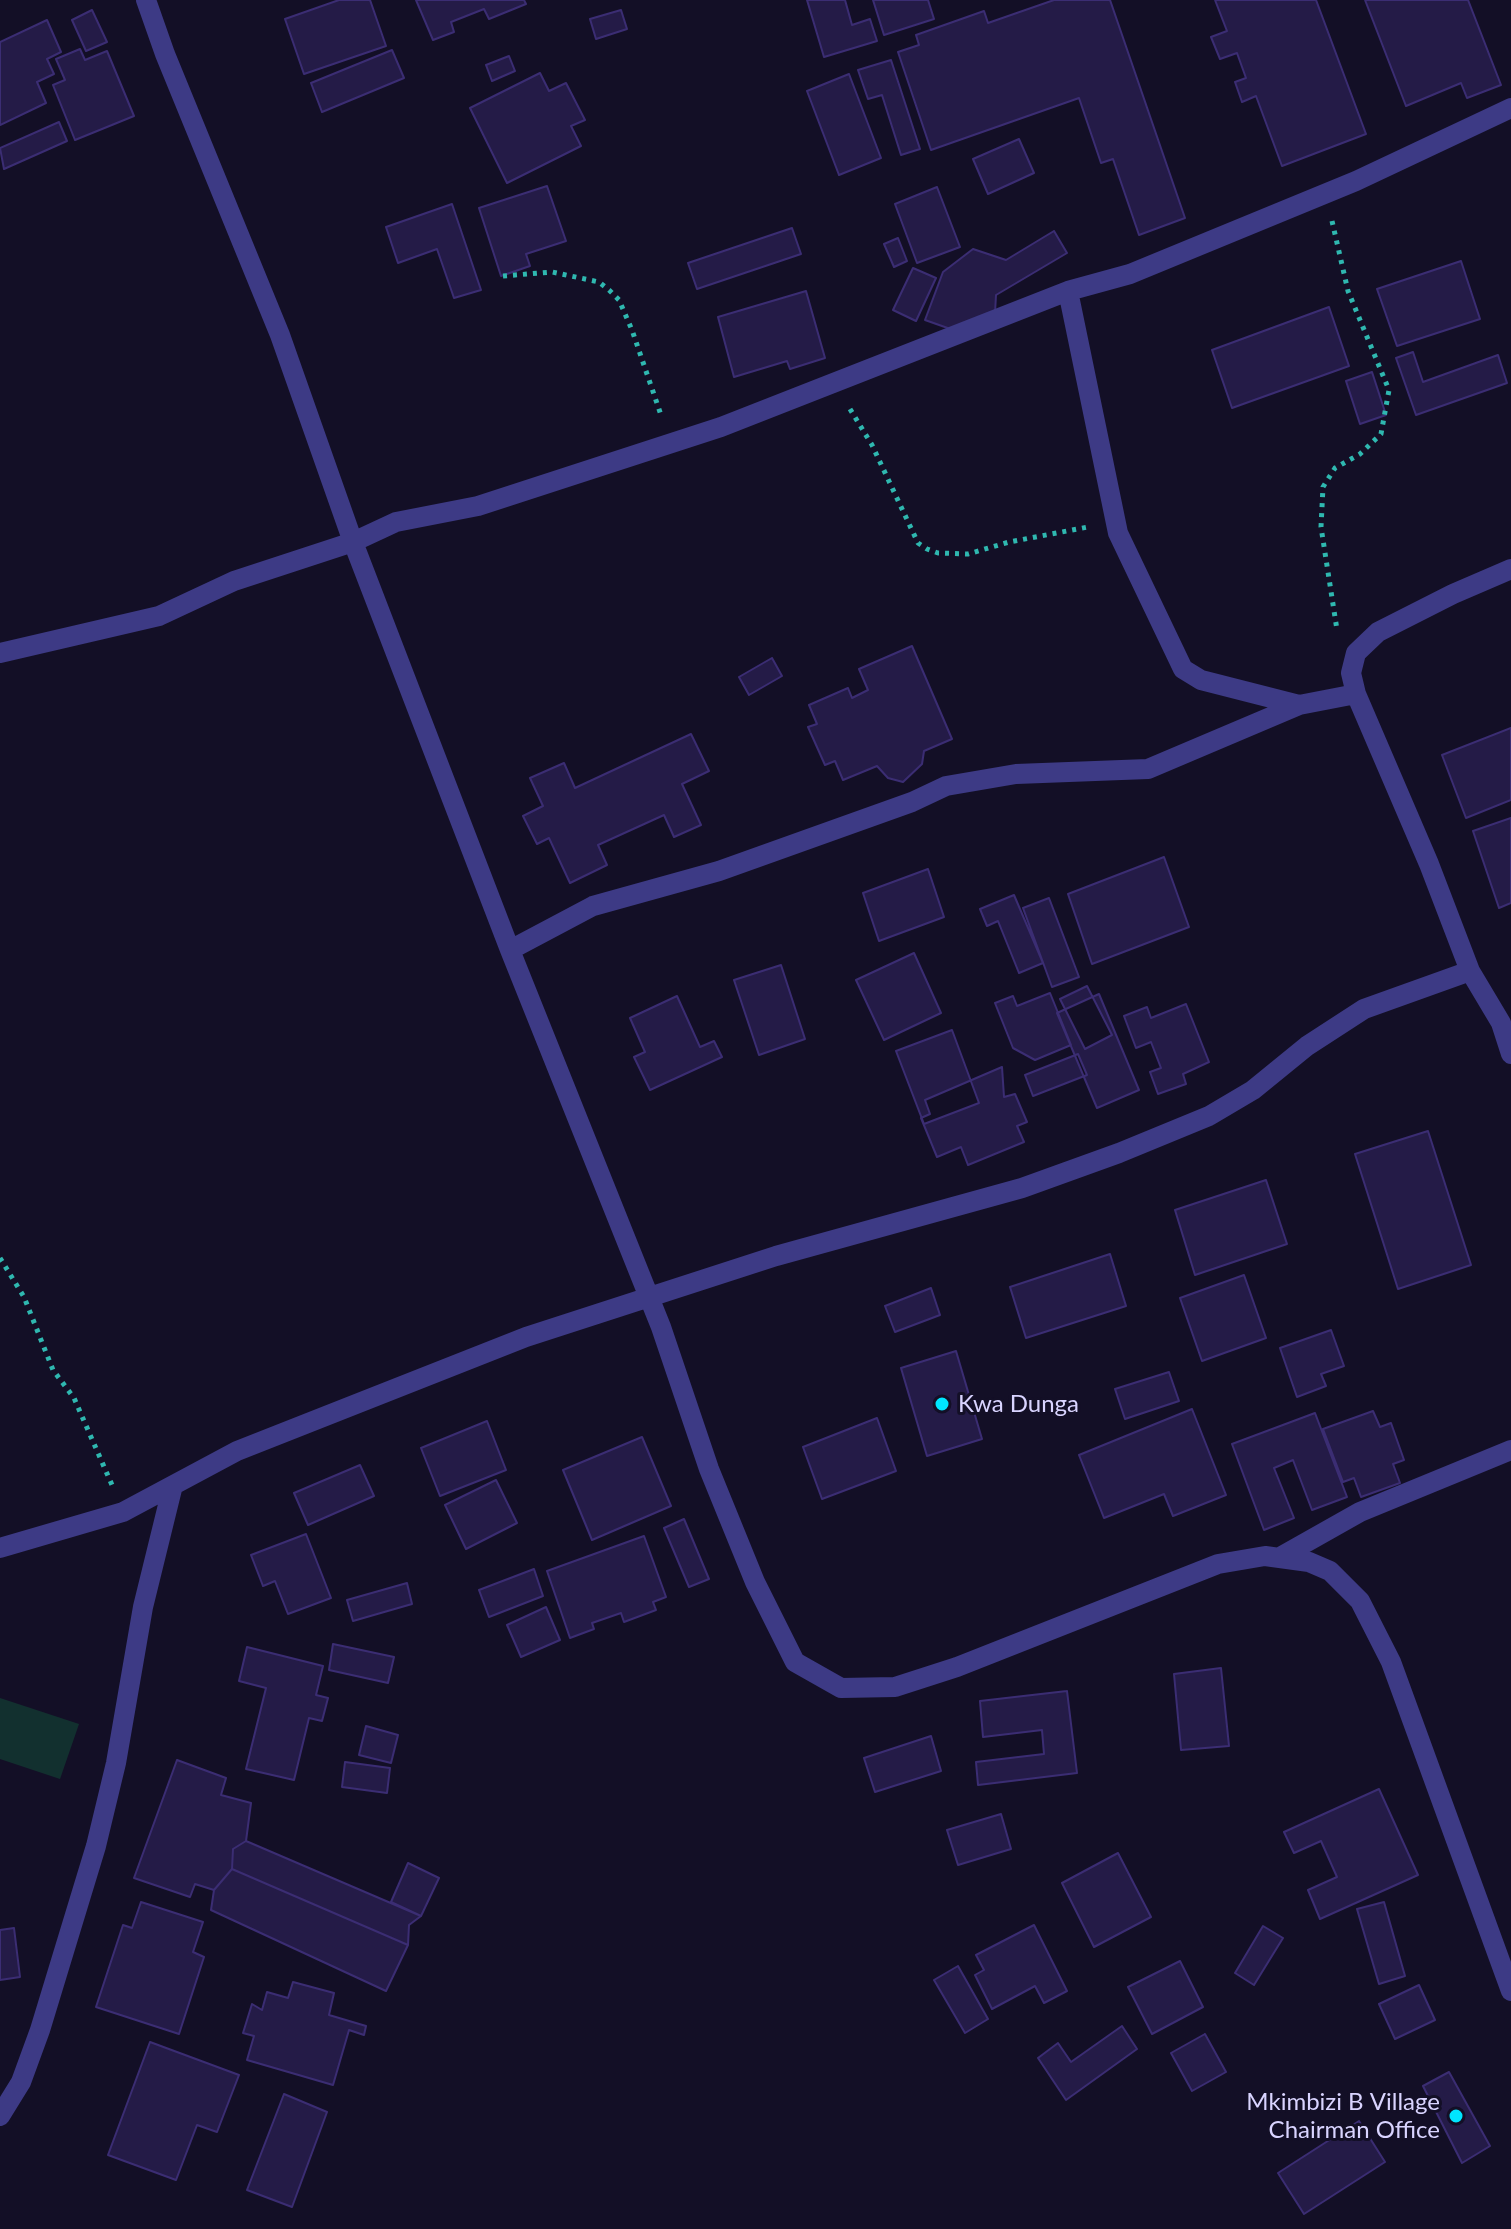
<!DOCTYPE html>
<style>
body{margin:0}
canvas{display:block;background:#130f26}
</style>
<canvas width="1511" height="2229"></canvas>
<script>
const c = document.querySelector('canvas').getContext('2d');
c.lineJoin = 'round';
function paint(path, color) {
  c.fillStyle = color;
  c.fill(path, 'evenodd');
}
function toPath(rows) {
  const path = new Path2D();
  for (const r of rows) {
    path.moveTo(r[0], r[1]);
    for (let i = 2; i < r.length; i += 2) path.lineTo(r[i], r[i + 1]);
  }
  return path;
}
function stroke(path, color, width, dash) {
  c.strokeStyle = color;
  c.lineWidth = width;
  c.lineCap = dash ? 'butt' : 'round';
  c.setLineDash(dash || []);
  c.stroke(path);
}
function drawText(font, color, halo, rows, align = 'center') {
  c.font = font + ' Lato,sans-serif';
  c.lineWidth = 6;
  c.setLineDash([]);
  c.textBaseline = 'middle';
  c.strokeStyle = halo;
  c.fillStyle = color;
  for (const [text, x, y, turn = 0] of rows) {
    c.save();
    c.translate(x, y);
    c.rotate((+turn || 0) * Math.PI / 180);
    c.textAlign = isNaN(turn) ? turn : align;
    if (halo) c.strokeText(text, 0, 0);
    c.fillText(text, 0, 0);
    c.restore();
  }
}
paint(toPath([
 [0,1698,79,1724,60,1779,0,1759]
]), '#12302f');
const building = toPath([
 [339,0,370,0,386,46,304,74,285,19,339,0],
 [416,0,524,0,526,4,489,19,484,9,451,22,454,32,433,40,416,0],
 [807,0,845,0,852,25,870,19,877,41,824,57,807,0],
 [873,0,928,0,934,19,884,35,873,0],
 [1054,0,1110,0,1185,218,1139,235,1113,159,1101,163,1079,98,931,150,898,52,919,45,916,35,984,11,988,23,1054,0],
 [1215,0,1316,0,1366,134,1282,166,1256,96,1242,102,1235,82,1246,78,1237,53,1220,59,1211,37,1227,31,1215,0],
 [1365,0,1468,0,1501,85,1467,98,1461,83,1406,106,1365,0],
 [92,10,107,42,86,51,72,20,92,10],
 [621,10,627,29,596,39,590,19,621,10],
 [47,20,61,52,47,59,54,74,37,82,46,103,0,125,0,42,47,20],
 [80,49,85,60,107,51,134,116,75,140,53,85,65,80,56,59,80,49],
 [392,50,404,78,322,112,311,83,392,50],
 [509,56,515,71,492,81,486,65,509,56],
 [891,60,920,149,901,155,882,95,868,99,858,70,891,60],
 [540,73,549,91,566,83,585,120,571,126,581,146,507,183,470,108,540,73],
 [849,74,881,158,839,175,807,91,849,74],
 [59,122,67,141,4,169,0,148,59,122],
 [1019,139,1034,173,988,194,973,159,1019,139],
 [547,186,566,241,526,254,530,266,501,276,479,208,547,186],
 [937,187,960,247,917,263,895,204,937,187],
 [452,204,481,290,454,298,437,249,398,263,386,227,452,204],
 [792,228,801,254,697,289,688,263,792,228],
 [1054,231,1067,253,996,295,995,313,959,332,925,320,943,272,973,249,1006,260,1054,231],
 [898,238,907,261,894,267,884,244,898,238],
 [1461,261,1480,319,1397,346,1377,289,1461,261],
 [913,268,936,278,916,321,893,310,913,268],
 [806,291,825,358,790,369,787,361,734,377,718,317,806,291],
 [1329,307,1349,366,1232,408,1212,350,1329,307],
 [1413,352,1423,382,1498,355,1507,383,1416,415,1396,358,1413,352],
 [1372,372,1386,415,1360,424,1346,381,1372,372],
 [912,646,952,739,924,751,922,764,903,782,888,778,877,766,843,780,835,761,825,765,808,727,817,724,809,705,848,688,852,698,868,690,859,669,912,646],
 [772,658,782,676,749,695,739,677,772,658],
 [1511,728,1511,800,1466,818,1442,755,1511,728],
 [691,734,709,771,682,784,701,825,674,837,664,815,598,845,607,865,570,883,549,838,537,844,523,816,543,806,530,778,564,763,575,788,691,734],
 [1511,818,1511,903,1499,908,1473,831,1511,818],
 [1164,857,1189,927,1092,964,1068,894,1164,857],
 [928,869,944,917,879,941,863,893,928,869],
 [1014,895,1043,963,1019,973,998,921,987,926,980,909,1014,895],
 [1049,898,1079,977,1052,987,1023,908,1049,898],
 [914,953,941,1013,884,1040,856,980,914,953],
 [781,965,805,1039,759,1055,734,980,781,965],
 [1087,986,1112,1035,1085,1049,1060,999,1087,986],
 [1050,993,1071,1045,1035,1060,1013,1048,995,1003,1013,996,1017,1006,1050,993],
 [1099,994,1139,1090,1097,1108,1057,1013,1099,994],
 [677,996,700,1047,714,1041,722,1057,650,1090,634,1057,645,1052,630,1018,677,996],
 [1186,1004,1209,1062,1183,1074,1186,1084,1158,1094,1150,1072,1161,1068,1151,1042,1136,1048,1124,1016,1147,1007,1151,1018,1186,1004],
 [952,1030,979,1103,924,1124,896,1051,952,1030],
 [1078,1054,1087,1075,1033,1096,1025,1075,1078,1054],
 [1002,1067,1004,1097,1015,1094,1027,1122,1017,1126,1024,1142,968,1165,961,1147,937,1157,921,1118,930,1114,925,1100,1002,1067],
 [1428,1131,1471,1265,1398,1289,1355,1154,1428,1131],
 [1266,1180,1287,1244,1195,1275,1175,1210,1266,1180],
 [1110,1254,1126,1306,1026,1338,1010,1287,1110,1254],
 [1244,1275,1266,1338,1202,1361,1180,1298,1244,1275],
 [931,1288,940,1315,895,1332,885,1306,931,1288],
 [1331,1330,1344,1366,1321,1374,1326,1386,1297,1397,1280,1348,1331,1330],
 [956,1351,982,1439,927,1456,901,1368,956,1351],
 [1169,1372,1179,1401,1125,1419,1115,1389,1169,1372],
 [1192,1409,1226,1495,1173,1516,1164,1494,1104,1518,1079,1455,1192,1409],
 [1373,1411,1380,1427,1391,1423,1404,1460,1393,1464,1400,1483,1361,1497,1354,1478,1343,1482,1323,1429,1373,1411],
 [1315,1413,1347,1497,1312,1510,1293,1460,1274,1468,1294,1518,1264,1530,1232,1444,1315,1413],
 [877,1418,896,1471,822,1499,803,1447,877,1418],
 [487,1421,506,1470,440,1496,421,1448,487,1421],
 [642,1437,671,1506,592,1540,563,1470,642,1437],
 [360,1465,374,1496,308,1525,294,1493,360,1465],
 [496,1480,517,1523,466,1549,445,1505,496,1480],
 [684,1519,709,1579,689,1587,664,1528,684,1519],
 [306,1534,331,1598,288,1614,275,1581,263,1586,251,1555,306,1534],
 [644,1536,666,1597,653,1602,656,1610,624,1622,621,1613,592,1623,594,1629,570,1638,547,1571,644,1536],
 [534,1569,543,1596,489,1617,479,1590,534,1569],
 [407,1583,412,1604,353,1621,347,1600,407,1583],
 [546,1607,560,1640,521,1657,507,1625,546,1607],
 [333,1644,394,1657,388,1683,329,1670,333,1644],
 [247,1647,323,1666,316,1695,328,1698,322,1721,309,1718,294,1780,246,1769,266,1688,239,1681,247,1647],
 [1221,1668,1229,1746,1181,1750,1174,1674,1221,1668],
 [1067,1691,1077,1773,978,1785,976,1762,1044,1754,1042,1730,983,1737,980,1701,1067,1691],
 [366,1726,398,1735,391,1763,359,1755,366,1726],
 [931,1736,941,1771,875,1792,864,1758,931,1736],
 [177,1760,226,1778,221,1795,251,1803,246,1841,233,1849,232,1869,214,1890,195,1884,190,1897,134,1878,177,1760],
 [345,1762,390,1768,387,1793,342,1787,345,1762],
 [1379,1789,1418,1875,1320,1919,1308,1890,1337,1877,1321,1841,1294,1853,1284,1832,1379,1789],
 [1001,1814,1011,1849,958,1865,947,1830,1001,1814],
 [246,1841,421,1916,409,1925,408,1945,232,1869,233,1849,246,1841],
 [1118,1853,1151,1917,1094,1947,1062,1883,1118,1853],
 [408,1863,439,1878,421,1916,391,1902,408,1863],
 [232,1869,408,1945,386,1991,211,1910,214,1890,232,1869],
 [141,1902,203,1922,193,1952,204,1957,179,2034,96,2007,123,1925,132,1928,141,1902],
 [1384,1902,1405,1976,1379,1984,1357,1909,1384,1902],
 [1034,1925,1067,1991,1044,2003,1035,1986,992,2009,975,1975,984,1970,976,1955,1034,1925],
 [1263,1926,1283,1938,1254,1985,1235,1973,1263,1926],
 [14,1928,20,1977,0,1980,0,1930,14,1928],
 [1180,1961,1203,2007,1152,2034,1128,1987,1180,1961],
 [958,1966,988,2019,965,2033,934,1980,958,1966],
 [293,1982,334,1993,329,2015,366,2026,364,2035,349,2030,333,2085,247,2060,254,2036,243,2033,252,2004,262,2010,267,1992,288,1998,293,1982],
 [1419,1985,1435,2020,1395,2039,1379,2004,1419,1985],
 [1122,2026,1137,2049,1066,2100,1038,2058,1058,2043,1071,2062,1122,2026],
 [1205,2034,1226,2072,1192,2091,1171,2053,1205,2034],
 [150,2042,239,2075,217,2132,197,2125,176,2180,108,2155,150,2042],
 [1449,2072,1490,2146,1462,2163,1423,2086,1449,2072],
 [284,2094,327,2112,292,2207,247,2190,284,2094],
 [1359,2121,1385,2162,1304,2214,1278,2173,1359,2121]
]);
paint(building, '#241b47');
stroke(building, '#3b2d73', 2);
stroke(toPath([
 [1332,221,1348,291,1389,390,1381,434,1360,454,1335,468,1323,487,1321,527,1337,630],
 [503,276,552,272,599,282,609,290,619,300,632,330,661,415],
 [850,409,872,445,918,543,927,549,938,553,968,554,1009,542,1088,527],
 [0,1258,24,1297,53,1370,74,1398,112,1485]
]), '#2fb8b0', 5, [4, 6]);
stroke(toPath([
 [146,0,165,54,280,335,353,542,510,950,661,1327,709,1469,755,1582,795,1662,841,1688,895,1687,957,1667,1218,1564,1265,1556,1309,1562,1330,1571,1360,1601,1391,1662,1511,1991],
 [1068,291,1118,533,1183,669,1201,680,1299,705],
 [1511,569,1453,594,1378,632,1356,653,1351,673,1356,694,1429,864,1470,971,1501,1023,1511,1054],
 [0,653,159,616,234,581,353,542,396,522,478,506,721,427,1068,291,1130,274,1356,181,1511,108],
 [510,950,593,906,719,871,912,802,946,786,1016,774,1148,769,1299,705,1356,694],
 [0,1548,123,1512,237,1451,526,1337,776,1256,1022,1188,1119,1153,1209,1116,1253,1090,1307,1046,1364,1009,1470,971],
 [1282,1556,1360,1512,1511,1450],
 [0,2116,21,2082,40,2030,96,1846,116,1763,143,1607,172,1489]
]), '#3d3a85', 20);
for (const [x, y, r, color] of [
 [942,1404,8,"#00e5ff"],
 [1456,2116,8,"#00e5ff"]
]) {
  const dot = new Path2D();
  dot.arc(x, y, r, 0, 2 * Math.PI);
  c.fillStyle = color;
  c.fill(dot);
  stroke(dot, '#130f26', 3);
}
drawText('24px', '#d9d4ff', '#130f26', [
 ["Kwa Dunga",958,1404],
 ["Mkimbizi B Village",1440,2102,"right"],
 ["Chairman Office",1440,2130,"right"]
], 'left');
</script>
